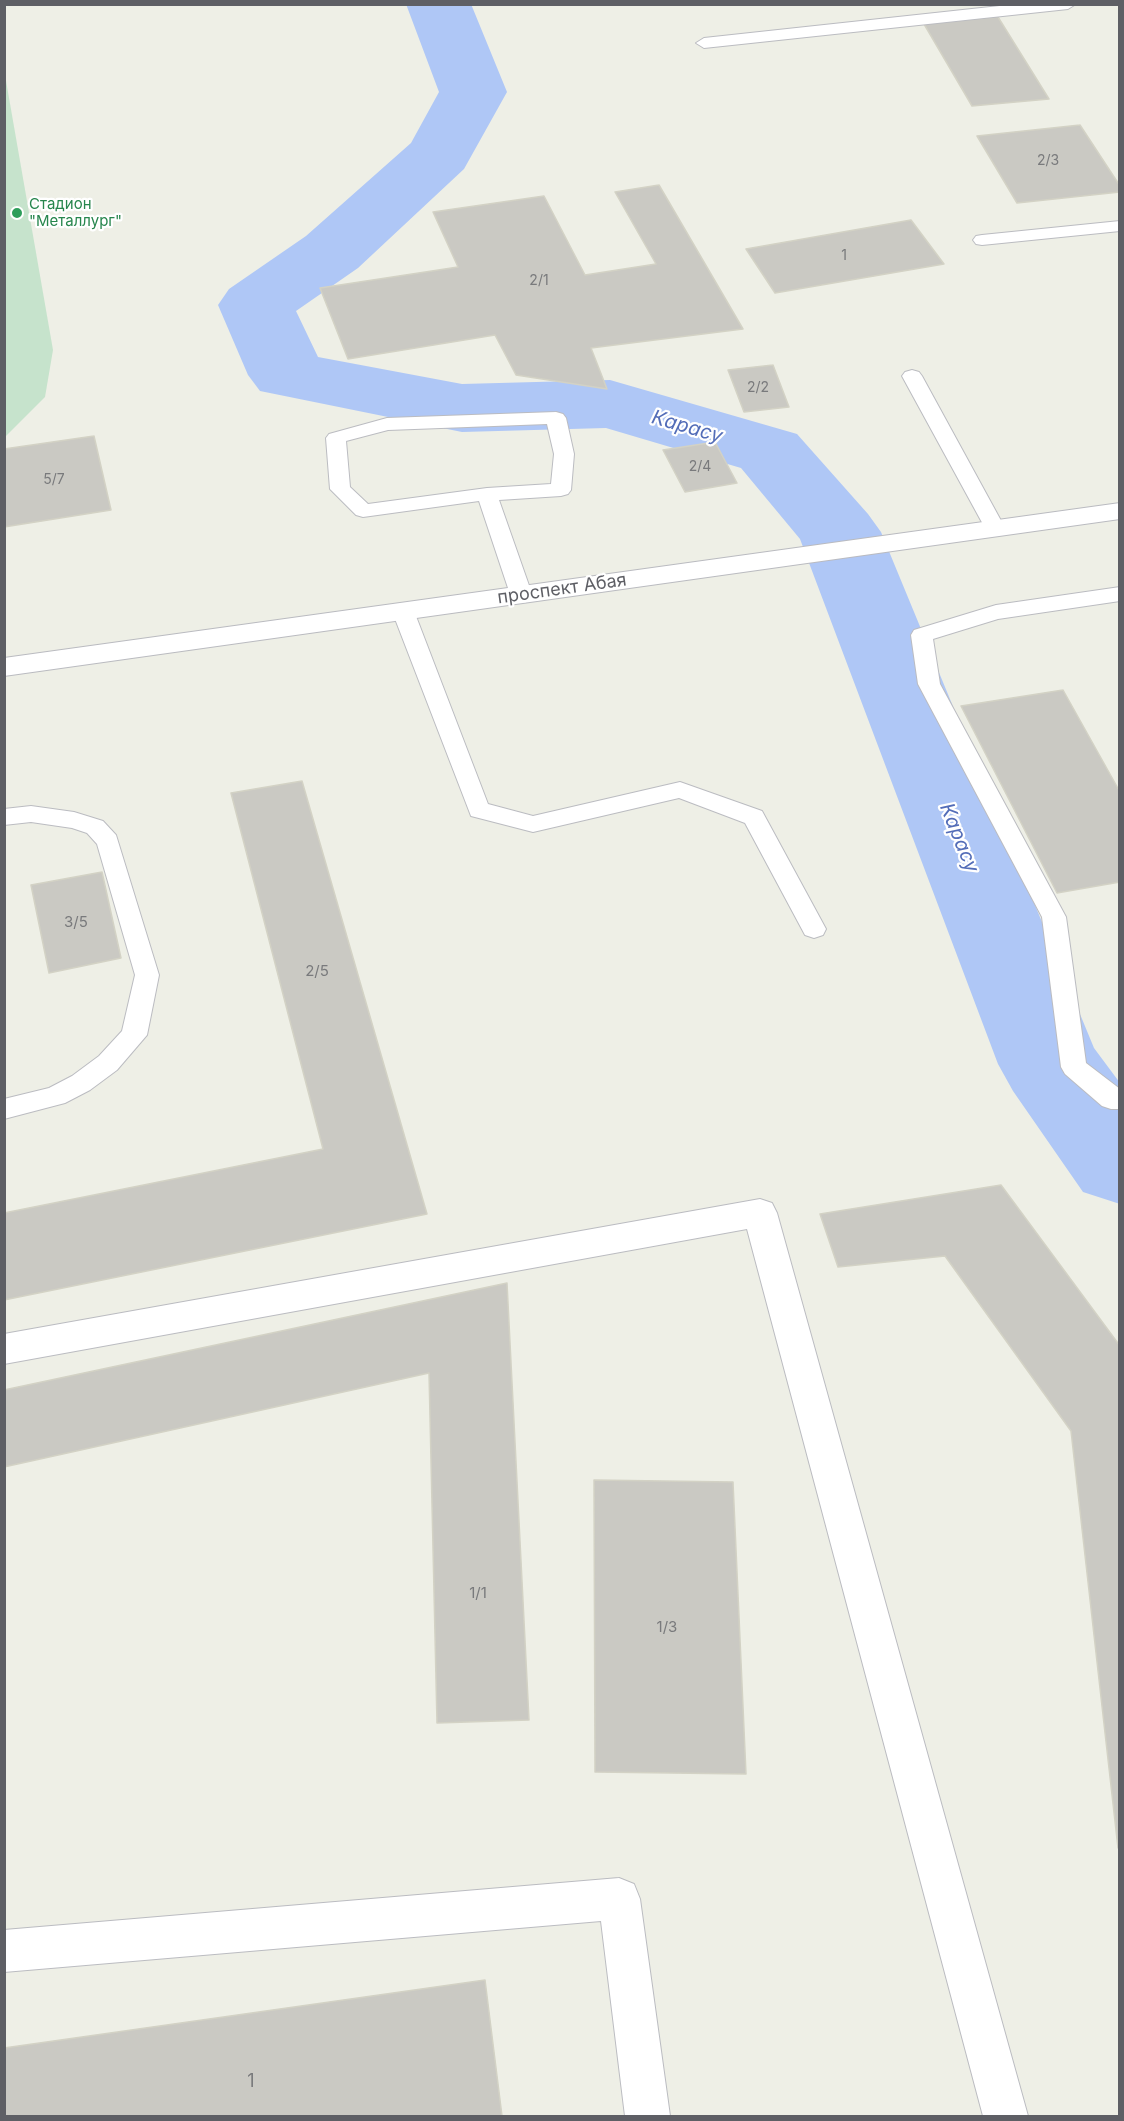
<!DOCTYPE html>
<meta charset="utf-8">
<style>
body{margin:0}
#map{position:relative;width:1124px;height:2121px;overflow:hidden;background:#eeefe6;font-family:Inter,sans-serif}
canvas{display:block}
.frame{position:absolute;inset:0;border:6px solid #5e5f65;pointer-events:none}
</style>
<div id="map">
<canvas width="1124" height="2121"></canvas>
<div class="frame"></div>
</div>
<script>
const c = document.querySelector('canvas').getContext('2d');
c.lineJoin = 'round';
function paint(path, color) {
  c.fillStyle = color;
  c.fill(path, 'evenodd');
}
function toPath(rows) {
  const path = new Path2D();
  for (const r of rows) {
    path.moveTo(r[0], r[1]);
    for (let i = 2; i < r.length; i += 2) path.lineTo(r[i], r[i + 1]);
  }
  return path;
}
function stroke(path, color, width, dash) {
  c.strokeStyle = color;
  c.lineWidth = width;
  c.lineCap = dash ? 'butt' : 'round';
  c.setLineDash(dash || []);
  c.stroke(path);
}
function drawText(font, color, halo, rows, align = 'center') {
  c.font = font + ' Inter,sans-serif';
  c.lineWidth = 4.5;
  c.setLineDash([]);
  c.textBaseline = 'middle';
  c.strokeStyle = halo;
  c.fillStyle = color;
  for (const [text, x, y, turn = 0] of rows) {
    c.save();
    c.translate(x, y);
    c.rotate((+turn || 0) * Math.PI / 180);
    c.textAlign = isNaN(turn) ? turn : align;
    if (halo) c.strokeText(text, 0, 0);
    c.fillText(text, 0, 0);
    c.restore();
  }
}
paint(toPath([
 [5,75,53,350,45,397,5,437]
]), '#c6e3cc');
paint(toPath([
 [406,4,471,4,507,92,464,169,358,268,296,311,318,357,462,384,610,380,797,434,868,514,881,532,1094,1048,1120,1083,1120,1204,1083,1192,1013,1091,998,1064,800,539,741,468,606,428,462,432,260,391,248,375,218,305,229,289,306,236,411,143,439,92,406,4]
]), '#afc7f6');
const building = toPath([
 [998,17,1049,99,972,106,924,24,998,17],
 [1080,125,1120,186,1120,192,1017,203,977,136,1080,125],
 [659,185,743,329,591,348,607,389,516,375,495,335,348,359,320,288,458,267,433,212,544,196,585,275,656,264,615,192,659,185],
 [911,220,944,264,775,293,746,249,911,220],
 [773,365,789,407,744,412,728,370,773,365],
 [94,436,111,510,4,527,4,449,94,436],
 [715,442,737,483,685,492,663,450,715,442],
 [1063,690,1120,792,1120,882,1057,893,961,706,1063,690],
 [302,781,427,1214,4,1300,4,1213,323,1149,231,793,302,781],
 [102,872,121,958,49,973,31,885,102,872],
 [1001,1185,1120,1346,1120,1848,1118,1848,1071,1431,945,1256,838,1267,820,1214,1001,1185],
 [507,1283,529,1720,437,1723,429,1373,4,1467,4,1390,507,1283],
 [594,1480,733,1482,746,1774,595,1772,594,1480],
 [485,1980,502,2116,4,2116,4,2048,485,1980]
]);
paint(building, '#cac9c3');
stroke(building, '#d3d2c5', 1.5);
const service = toPath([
 [1018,4,1076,4,1068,9,704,48,696,43,704,38,1018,4],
 [1120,221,1120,231,982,245,976,244,973,240,976,236,982,235,1120,221],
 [912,370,919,372,922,376,1005,528,1002,533,995,534,988,533,985,528,902,376,905,372,912,370],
 [556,412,563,414,566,418,574,454,571,490,568,494,561,496,499,500,532,594,529,599,521,601,513,599,510,594,479,501,363,517,356,515,330,489,326,438,329,434,387,418,556,412],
 [547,424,554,454,551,484,487,488,368,504,350,487,346,441,388,430,547,424],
 [1120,587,1120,601,998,619,933,639,940,684,1066,917,1086,1063,1120,1089,1120,1109,1111,1109,1102,1106,1065,1074,1061,1067,1042,917,918,684,911,635,914,630,996,605,1120,587],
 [403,604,411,606,414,611,488,804,533,816,680,782,762,811,826,929,823,935,814,938,805,935,745,823,679,798,533,832,471,816,392,611,395,606,403,604],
 [31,806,74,812,103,821,116,835,159,975,147,1035,117,1070,90,1090,65,1103,4,1119,4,1099,49,1088,72,1076,99,1056,122,1031,135,975,97,844,87,833,72,828,31,822,4,825,4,809,31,806]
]);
const minor = toPath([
 [760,1199,772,1203,777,1213,1028,2116,983,2116,747,1229,4,1364,4,1334,760,1199],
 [619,1878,634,1884,640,1899,670,2116,625,2116,601,1921,4,1972,4,1930,619,1878]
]);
const secondary = toPath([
 [1120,503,1120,519,4,676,4,658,1120,503]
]);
stroke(service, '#bbbcc1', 2);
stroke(minor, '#bbbcc1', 2);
stroke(secondary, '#babbc0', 2);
paint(service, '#fff');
paint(minor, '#fff');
paint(secondary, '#fff');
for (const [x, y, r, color] of [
 [17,213,6,"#2e9e5b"]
]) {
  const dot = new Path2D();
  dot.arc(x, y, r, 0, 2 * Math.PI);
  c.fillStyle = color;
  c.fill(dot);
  stroke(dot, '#fff', 2);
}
drawText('14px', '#797a7c', null, [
 ["2/3",1048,161],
 ["1",844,256],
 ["2/1",539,281],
 ["2/2",758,388],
 ["2/4",700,467],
 ["5/7",54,480]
]);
drawText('15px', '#27864d', '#fff', [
 ["Стадион",29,204],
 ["\"Металлург\"",29,221]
], 'left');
drawText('15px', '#797a7c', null, [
 ["3/5",76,922],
 ["2/5",317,971],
 ["1/1",478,1593],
 ["1/3",667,1627]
]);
drawText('18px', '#5e5f65', '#fff', [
 ["проспект Абая",562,589,-8]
]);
drawText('18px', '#797a7c', null, [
 ["1",251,2082]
]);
drawText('italic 20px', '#536db8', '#fff', [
 ["Карасу",687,427,16],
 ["Карасу",959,838,68]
]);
</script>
